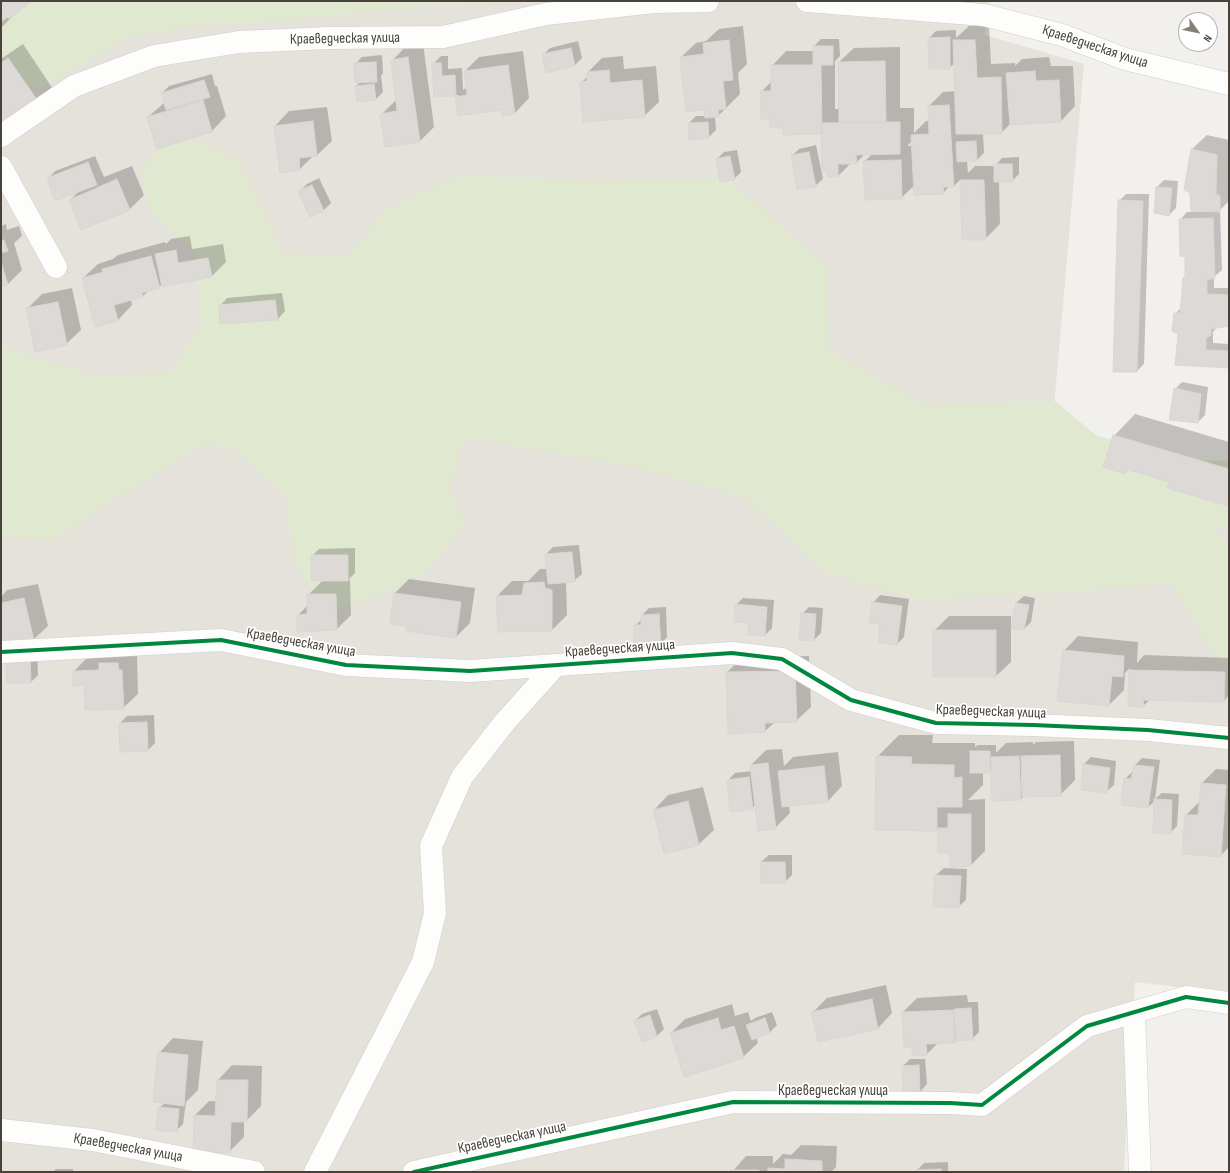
<!DOCTYPE html>
<meta charset="utf-8">
<style>
body{margin:0}
#map{position:relative;width:1230px;height:1173px;overflow:hidden;background:#f2f0ed;font-family:"Sofia Sans Condensed",sans-serif}
canvas{display:block}
.frame{position:absolute;inset:0;border:2px solid #48423a;pointer-events:none}
.north{position:absolute;left:1178px;top:12px;width:40px;height:40px;box-sizing:border-box;background:#fff;border:1px solid #b6b3b0;border-radius:50%;rotate:123deg;font-size:11px;font-weight:700;line-height:16px;text-align:center;color:#48423a}
.north::after{content:'';display:block;margin:auto;width:14px;height:18px;background:#847f79;clip-path:polygon(50% 0,100% 100%,50% 72%,0 100%)}
</style>
<div id="map">
<canvas width="1230" height="1173"></canvas>
<div class="frame"></div>
<div class="north">N</div>
</div>
<script>
const c = document.querySelector('canvas').getContext('2d');
c.lineJoin = 'round';
function paint(path, color) {
  c.fillStyle = color;
  c.fill(path, 'evenodd');
}
function toPath(rows) {
  const path = new Path2D();
  for (const r of rows) {
    path.moveTo(r[0], r[1]);
    for (let i = 2; i < r.length; i += 2) path.lineTo(r[i], r[i + 1]);
  }
  return path;
}
function stroke(path, color, width, dash) {
  c.strokeStyle = color;
  c.lineWidth = width;
  c.lineCap = dash ? 'butt' : 'round';
  c.setLineDash(dash || []);
  c.stroke(path);
}
function drawText(font, color, halo, rows, align = 'center') {
  c.font = font + ' "Sofia Sans Condensed",sans-serif';
  c.lineWidth = 3.5;
  c.setLineDash([]);
  c.textBaseline = 'middle';
  c.strokeStyle = halo;
  c.fillStyle = color;
  for (const [text, x, y, turn = 0] of rows) {
    c.save();
    c.translate(x, y);
    c.rotate((+turn || 0) * Math.PI / 180);
    c.textAlign = isNaN(turn) ? turn : align;
    if (halo) c.strokeText(text, 0, 0);
    c.fillText(text, 0, 0);
    c.restore();
  }
}
paint(toPath([
 [1,1,989,1,985,35,1084,64,1049,465,1229,491,1229,993,1135,982,1124,1172,1,1172]
]), '#e5e2dc');
paint(toPath([
 [14,1,520,1,432,6,276,21,186,27,129,37,38,89,1,82,1,18],
 [178,130,239,160,284,253,347,256,386,210,461,175,594,181,728,178,827,268,829,350,924,405,1055,401,1097,436,1197,460,1229,461,1229,530,1211,524,1229,546,1229,667,1211,650,1171,584,1046,593,920,599,825,573,745,498,631,466,464,437,449,489,466,526,424,573,358,604,323,610,294,559,285,495,232,448,206,444,111,501,53,541,1,537,1,347,98,377,173,371,201,322,197,255,151,212,139,172]
]), '#e0e9d0');
paint(toPath([
 [1,1,30,1,12,16,12,17,1,28],
 [989,25,991,64,1015,63,1015,66,1022,59,1049,57,1051,66,1073,66,1075,106,1061,121,1010,124,1001,133,983,133,984,153,977,160,967,161,968,173,975,166,995,166,1002,158,1019,157,1019,174,1012,181,999,181,1000,224,985,239,963,239,961,179,954,186,950,186,943,193,915,185,901,198,865,161,872,154,865,154,856,163,851,163,838,176,823,133,784,127,771,118,761,92,772,81,772,66,786,51,814,51,814,46,821,39,839,39,840,56,835,61,835,109,840,109,839,62,854,48,900,47,900,108,914,108,914,133,926,121,929,121,929,106,943,92,956,91,955,63,949,68,929,38,936,31,956,30,956,38,969,26],
 [912,141,912,146,907,146],
 [743,26,747,64,738,73,740,94,718,116,715,117,716,130,709,137,689,123,696,116,706,116,705,109,681,57,696,43,706,41,719,29],
 [578,41,582,58,575,65,546,72,543,55,550,48],
 [423,43,434,127,419,142,382,114,397,99,392,61,406,46],
 [23,44,53,89,1,128,1,59],
 [523,51,529,98,515,113,456,97,459,95,435,96,433,64,441,56,448,56,448,69,462,68,463,90,467,87,465,71,479,57],
 [382,55,383,73,381,76,383,92,376,99,356,86,360,82,355,64,362,57],
 [623,56,624,69,656,66,659,102,644,116,581,83,588,76,588,72,602,58],
 [212,74,215,86,217,86,226,116,212,131,158,147,148,117,165,102,162,93,169,86],
 [327,107,332,141,317,155,313,156,300,169,275,126,289,111],
 [1207,135,1229,140,1229,201,1220,210,1222,270,1214,277,1214,288,1229,288,1229,325,1217,327,1213,332,1213,343,1229,344,1229,367,1179,334,1175,314,1181,308,1186,276,1186,256,1180,220,1187,212,1206,212,1190,192,1185,189,1192,149],
 [816,145,823,179,815,186,792,156,799,149],
 [737,150,741,172,734,179,717,159,724,152],
 [95,156,104,177,132,166,144,195,130,209,70,200,80,190,48,179,55,171],
 [319,178,331,203,324,210,300,191,307,184],
 [1164,180,1178,181,1176,208,1169,215,1157,187],
 [1126,194,1149,194,1144,364,1137,371,1119,201],
 [6,224,7,230,19,226,22,236,14,243,22,270,8,284,1,286,1,226],
 [190,236,192,249,223,244,226,262,211,277,162,284,159,287,149,290,143,296,131,299,132,305,118,320,96,326,83,278,98,264,113,259,118,255,165,242,166,244,171,239],
 [72,288,81,330,66,344,27,309,42,294],
 [282,293,285,311,278,319,220,306,227,298],
 [1182,382,1208,387,1205,415,1198,422,1175,389],
 [1135,414,1229,442,1229,505,1170,481,1128,469,1124,473,1114,436],
 [579,545,582,574,574,581,566,581,567,615,552,630,499,631,497,596,512,581,528,581,540,569,547,569,546,554,553,547],
 [355,548,355,573,348,580,350,580,351,615,337,629,298,615,308,605,308,595,323,580,312,556,319,549],
 [409,579,475,588,470,623,456,637,395,593],
 [38,584,48,626,33,640,1,645,1,597,7,590],
 [880,595,909,599,904,637,897,644,873,603],
 [1024,596,1035,598,1031,622,1024,629,1016,603],
 [743,598,774,600,772,628,765,635,749,622,736,605],
 [666,607,667,637,660,645,635,626,642,619,642,615,649,608],
 [809,607,823,608,821,633,814,640,802,614],
 [949,616,1011,616,1011,662,996,676,934,631],
 [1078,636,1138,642,1137,663,1144,655,1229,658,1229,695,1224,701,1151,699,1143,706,1129,705,1130,668,1125,673,1124,690,1109,705,1064,651],
 [133,648,133,656,137,656,138,694,123,708,85,684,74,671,88,657],
 [37,650,38,675,31,682,8,682],
 [809,656,811,707,796,721,775,722,765,731,727,672,742,658],
 [154,715,155,743,148,750,120,723,127,716],
 [899,735,933,735,932,743,975,743,975,747,978,745,996,745,996,753,1006,743,1033,742,1033,745,1036,742,1074,741,1075,780,1060,795,1024,796,1021,799,992,770,990,772,983,772,983,785,968,800,985,799,985,851,971,865,951,852,939,852,939,827,936,830,877,757],
 [782,749,784,766,793,757,838,752,842,786,828,801,789,805,790,813,775,828,756,805,752,808,728,780,735,773,752,771,751,765,766,750],
 [1091,757,1116,761,1114,785,1106,792,1082,789,1084,764],
 [1142,758,1160,760,1155,799,1162,793,1179,794,1177,826,1170,833,1155,801,1148,807,1125,779,1132,772,1134,772,1135,765],
 [1216,769,1229,770,1229,847,1220,856,1186,815,1200,801,1202,783],
 [703,787,714,830,699,844,665,853,654,810,668,795],
 [769,855,792,855,792,875,785,882,761,862],
 [944,868,967,869,966,900,958,907,936,875],
 [886,985,892,1013,878,1028,812,1013,827,998],
 [967,995,968,1002,978,1002,979,1032,972,1039,957,1040,954,1042,938,1043,926,1055,912,1046,903,1012,917,998],
 [732,1004,735,1016,748,1012,751,1021,755,1018,772,1012,777,1025,770,1032,756,1037,758,1043,743,1057,671,1033,685,1019],
 [657,1009,664,1029,657,1036,643,1040,635,1021,642,1014],
 [173,1038,203,1041,198,1090,186,1102,183,1124,176,1131,159,1108,165,1103,159,1053],
 [910,1059,925,1059,927,1084,920,1092,903,1066],
 [232,1065,262,1066,261,1106,246,1121,244,1121,244,1137,229,1152,195,1115,209,1101,217,1101,218,1080],
 [801,1145,837,1146,836,1167,831,1172,732,1172,746,1156,773,1156,773,1164,783,1154,791,1155],
 [948,1162,948,1172,917,1172,917,1170,924,1163],
 [56,1169,73,1169,73,1172,53,1172]
]), '#0003');
const building = toPath([
 [1,1,32,1,9,19,8,17,1,22,1,1],
 [950,37,950,69,929,69,928,38,950,37],
 [729,40,733,80,723,81,726,109,718,110,719,117,705,118,704,110,686,112,680,57,704,54,703,43,729,40],
 [953,40,975,40,977,78,1001,77,1002,134,956,134,953,40],
 [813,46,833,46,833,65,813,65,813,46],
 [571,48,575,66,546,73,542,54,571,48],
 [408,57,420,142,385,147,380,114,397,111,391,60,408,57],
 [8,58,40,104,1,130,1,63,8,58],
 [885,61,886,122,839,122,838,62,885,61],
 [376,62,377,82,355,83,354,63,376,62],
 [432,63,441,63,442,76,455,75,456,96,434,97,432,63],
 [508,65,515,114,502,116,501,110,458,116,455,97,467,95,464,71,508,65],
 [771,65,821,65,822,134,783,135,783,128,770,128,770,119,761,119,760,91,771,91,771,65],
 [609,70,610,83,642,80,645,117,583,122,580,82,587,81,587,72,609,70],
 [1035,71,1036,81,1059,80,1061,122,1010,125,1006,73,1035,71],
 [204,80,210,97,166,110,161,93,204,80],
 [374,84,376,100,357,102,355,86,374,84],
 [203,100,212,132,157,149,147,117,203,100],
 [949,105,954,187,943,187,944,194,914,195,911,135,929,134,928,106,949,105],
 [313,121,317,156,299,158,300,170,280,173,274,126,313,121],
 [708,122,709,138,689,140,688,123,708,122],
 [886,122,900,122,900,154,856,155,857,164,838,164,838,177,827,177,827,172,822,172,821,123,886,122],
 [976,141,977,161,957,162,956,142,976,141],
 [1191,149,1217,155,1216,194,1220,196,1220,212,1191,211,1190,193,1184,190,1191,149],
 [809,152,816,187,797,190,791,155,809,152],
 [730,156,735,180,720,182,716,159,730,156],
 [901,160,902,199,865,200,863,161,901,160],
 [88,162,97,185,55,201,47,178,88,162],
 [994,164,1012,164,1013,182,994,182,994,164],
 [117,179,130,210,81,230,69,200,117,179],
 [960,180,984,180,986,240,962,240,960,180],
 [312,185,324,211,310,217,298,191,312,185],
 [1156,187,1172,188,1169,216,1154,213,1156,187],
 [1118,200,1143,201,1137,372,1113,372,1118,200],
 [1213,218,1215,278,1207,280,1207,294,1229,295,1229,326,1211,329,1211,335,1206,338,1206,350,1229,351,1229,368,1175,365,1178,334,1172,331,1174,313,1180,313,1183,278,1185,276,1185,257,1180,256,1179,219,1213,218],
 [4,240,8,251,1,253,1,241,4,240],
 [176,250,178,263,208,258,212,277,162,287,155,254,176,250],
 [151,256,160,288,142,293,143,297,114,305,118,321,95,327,82,278,103,272,102,269,151,256],
 [1,262,8,285,1,287,1,262],
 [275,300,278,320,220,324,219,305,275,300],
 [58,302,67,345,35,352,26,308,58,302],
 [1174,388,1201,394,1198,423,1169,420,1174,388],
 [1113,435,1229,469,1229,506,1167,488,1169,482,1126,469,1125,474,1103,467,1113,435],
 [572,552,575,582,548,584,545,554,572,552],
 [311,555,348,555,348,581,311,581,311,555],
 [544,582,545,588,552,590,552,631,498,632,496,596,522,595,524,583,544,582],
 [394,593,461,602,456,638,406,631,407,626,390,624,394,593],
 [307,594,336,594,337,630,297,632,297,615,307,614,307,594],
 [24,598,34,641,1,646,1,603,24,598],
 [872,602,902,606,897,645,878,642,880,624,869,623,872,602],
 [1016,603,1029,605,1024,630,1011,628,1016,603],
 [735,604,767,607,765,636,748,635,748,623,734,622,735,604],
 [801,613,816,614,814,641,799,640,801,613],
 [659,614,661,646,634,647,634,625,641,625,641,615,659,614],
 [933,630,996,630,996,677,933,677,933,630],
 [1063,650,1124,656,1123,677,1112,676,1109,706,1057,701,1063,650],
 [6,657,30,657,31,683,7,683,6,657],
 [99,663,118,663,119,670,122,670,124,709,85,710,84,685,73,686,73,671,99,670,99,663],
 [1129,670,1225,672,1224,702,1143,700,1144,707,1128,706,1129,670],
 [795,671,797,722,765,723,765,732,728,734,726,672,795,671],
 [147,722,148,751,120,752,119,723,147,722],
 [970,751,990,751,990,773,970,773,970,751],
 [1060,755,1061,796,1022,797,1021,756,1060,755],
 [876,756,912,757,911,764,954,765,954,778,962,777,962,807,937,807,937,831,875,830,876,756],
 [1019,756,1021,800,991,801,991,757,1019,756],
 [768,763,776,829,758,831,750,765,768,763],
 [1083,764,1110,768,1107,793,1081,790,1083,764],
 [1134,765,1154,767,1148,808,1121,805,1124,778,1131,779,1134,765],
 [824,766,828,802,782,807,778,771,824,766],
 [749,777,753,809,730,812,727,780,749,777],
 [1201,783,1226,785,1221,857,1182,854,1185,815,1198,815,1201,783],
 [1154,799,1172,800,1171,834,1153,833,1154,799],
 [688,801,699,845,664,854,653,810,688,801],
 [948,814,971,814,971,866,950,867,950,853,938,853,938,828,948,828,948,814],
 [760,862,785,862,786,883,761,883,760,862],
 [935,875,961,876,959,908,933,907,935,875],
 [872,999,878,1029,818,1042,811,1012,872,999],
 [971,1008,973,1040,956,1041,954,1009,971,1008],
 [953,1010,955,1043,926,1044,927,1055,912,1056,912,1047,904,1047,902,1012,953,1010],
 [650,1015,657,1037,642,1042,634,1021,650,1015],
 [718,1018,721,1030,734,1026,744,1058,684,1077,670,1033,718,1018],
 [765,1018,770,1033,752,1040,746,1025,765,1018],
 [158,1052,188,1055,184,1106,153,1102,158,1052],
 [919,1065,920,1093,903,1093,902,1066,919,1065],
 [217,1080,248,1080,247,1122,231,1122,230,1153,193,1152,194,1115,215,1116,217,1080],
 [158,1107,179,1109,177,1132,156,1130,158,1107],
 [785,1159,822,1161,822,1172,768,1172,768,1168,785,1169,785,1159],
 [941,1169,941,1172,916,1172,916,1170,941,1169],
 [731,1170,759,1170,759,1172,731,1172,731,1170]
]);
paint(building, '#dcd9d6');
stroke(building, '#dad7d3', 1);
const minor = toPath([
 [807,1,984,15,1062,35,1125,59,1229,84],
 [1,136,74,86,154,56,239,42,328,38,443,37,546,14,654,2,708,1],
 [1,167,56,267],
 [1,652,221,640,346,665,470,671,732,653,782,659,851,700,936,723,1033,725,1148,730,1229,738],
 [1134,1012,1140,1172],
 [1,1130,93,1140,254,1172],
 [315,1172,423,962,435,913,431,846,462,777,504,723,556,665],
 [414,1172,733,1102,950,1103,982,1105,1087,1026,1186,997,1229,1003]
]);
stroke(minor, '#d0cecb', 23);
stroke(minor, '#fdfdfc', 22);
stroke(toPath([
 [1,652,221,640,346,665,470,671,732,653,782,659,851,700,936,723,1033,725,1148,730,1229,738],
 [414,1172,733,1102,950,1103,982,1105,1087,1026,1186,997,1229,1003]
]), '#00873e', 4);
drawText('15px', '#48423a', '#fff', [
 ["Краеведческая улица",345,39,-1],
 ["Краеведческая улица",1095,47,18],
 ["Краеведческая улица",301,643,10],
 ["Краеведческая улица",620,649,-4],
 ["Краеведческая улица",991,712,2],
 ["Краеведческая улица",833,1091],
 ["Краеведческая улица",512,1138,-12],
 ["Краеведческая улица",128,1148,10]
]);
</script>
